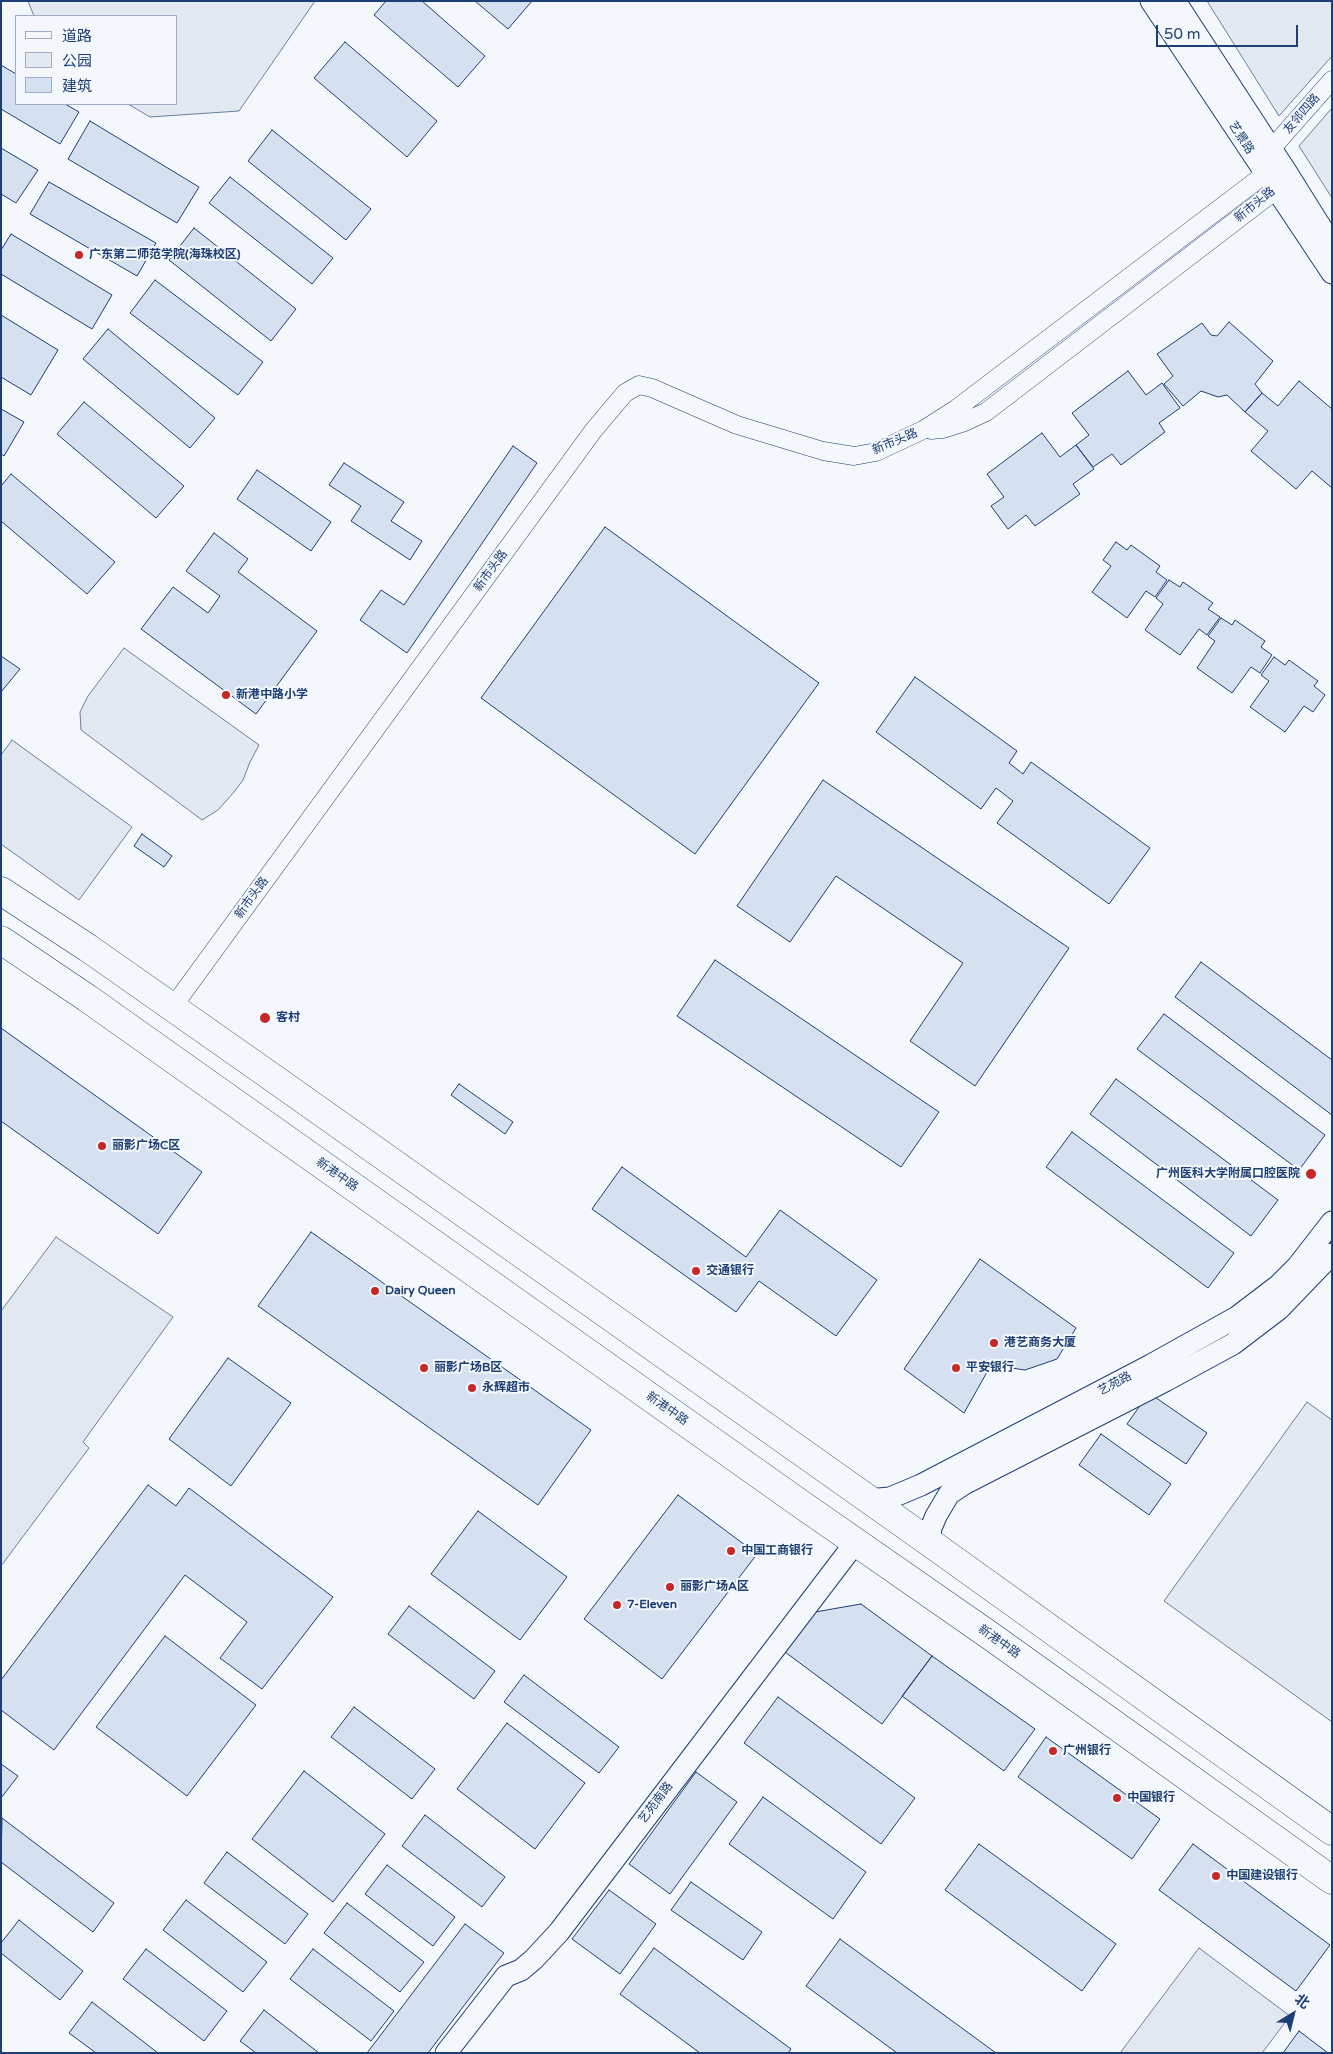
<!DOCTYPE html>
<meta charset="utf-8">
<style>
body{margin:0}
#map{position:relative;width:1333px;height:2054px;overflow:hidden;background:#f4f7fb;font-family:"Varela Round","Noto Sans SC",sans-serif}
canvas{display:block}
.frame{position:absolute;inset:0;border:2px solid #1d3f73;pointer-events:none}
.legend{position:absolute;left:15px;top:15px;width:162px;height:90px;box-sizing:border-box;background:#f4f7fb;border:1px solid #9eadc5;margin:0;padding:6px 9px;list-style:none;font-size:15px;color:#1d3f73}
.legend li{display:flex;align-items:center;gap:10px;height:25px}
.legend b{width:25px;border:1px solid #9eadc5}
.north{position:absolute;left:1268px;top:1989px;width:50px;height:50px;-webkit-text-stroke:4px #f4f7fb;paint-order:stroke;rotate:36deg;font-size:14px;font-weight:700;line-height:20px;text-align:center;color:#1d3f73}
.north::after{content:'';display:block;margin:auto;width:18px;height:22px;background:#1d3f73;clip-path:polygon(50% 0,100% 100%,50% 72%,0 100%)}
.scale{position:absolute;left:1156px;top:25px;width:142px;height:22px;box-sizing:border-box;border:2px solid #1d3f73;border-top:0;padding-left:6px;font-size:15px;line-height:18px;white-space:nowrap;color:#1d3f73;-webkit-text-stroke:4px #f4f7fb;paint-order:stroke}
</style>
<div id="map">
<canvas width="1333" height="2054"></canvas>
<div class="frame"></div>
<ul class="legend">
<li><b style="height:6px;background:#f4f7fb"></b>道路</li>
<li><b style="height:14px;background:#e3e9f0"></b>公园</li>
<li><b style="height:14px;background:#d5e0f0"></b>建筑</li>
</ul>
<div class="north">北</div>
<div class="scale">50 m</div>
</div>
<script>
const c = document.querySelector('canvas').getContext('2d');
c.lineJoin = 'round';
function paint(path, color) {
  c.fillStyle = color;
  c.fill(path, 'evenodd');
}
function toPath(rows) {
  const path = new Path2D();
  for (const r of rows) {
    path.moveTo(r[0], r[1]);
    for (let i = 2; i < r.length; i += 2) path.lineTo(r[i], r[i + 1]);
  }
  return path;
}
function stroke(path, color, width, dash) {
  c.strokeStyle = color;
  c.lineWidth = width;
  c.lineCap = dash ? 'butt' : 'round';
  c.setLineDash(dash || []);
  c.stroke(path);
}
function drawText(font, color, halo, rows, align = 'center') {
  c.font = font + ' "Varela Round","Noto Sans SC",sans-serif';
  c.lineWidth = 4;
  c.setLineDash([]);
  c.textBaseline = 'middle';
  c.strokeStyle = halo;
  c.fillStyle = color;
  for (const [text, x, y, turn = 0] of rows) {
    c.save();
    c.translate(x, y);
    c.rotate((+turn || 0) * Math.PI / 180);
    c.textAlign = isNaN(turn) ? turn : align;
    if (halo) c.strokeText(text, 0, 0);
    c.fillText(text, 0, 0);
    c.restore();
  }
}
const green = toPath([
 [28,1,315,1,239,111,150,117,128,104,176,104,176,16,34,16,28,1],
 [1207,1,1332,1,1332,56,1279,116,1207,1],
 [1332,108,1332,198,1299,146,1332,108],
 [124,648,259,745,250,762,243,780,234,792,218,810,202,820,81,730,80,712,88,696,124,648],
 [1307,1402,1332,1420,1332,1722,1164,1601,1307,1402]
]);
paint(green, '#e3e9f0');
stroke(green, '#687fa3', 1);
const parking = toPath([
 [12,740,132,827,79,900,1,844,1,755,12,740],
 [56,1237,173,1317,83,1442,89,1448,1,1566,1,1311,56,1237],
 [1199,1948,1290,2016,1262,2053,1120,2053,1199,1948]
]);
paint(parking, '#e3e8f0');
stroke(parking, '#687fa3', 1);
const building = toPath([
 [386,1,422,1,485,56,458,87,374,15,386,1],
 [475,1,532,1,508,29,475,1],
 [345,42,437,121,407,157,314,78,345,42],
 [1,65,16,74,16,104,65,104,79,112,60,144,1,109,1,65],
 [90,121,199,187,177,223,68,159,90,121],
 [272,130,371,209,346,240,248,161,272,130],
 [1,148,38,170,16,203,1,194,1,148],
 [230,177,333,258,312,284,209,203,230,177],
 [49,182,156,243,137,276,30,214,49,182],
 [194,228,296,309,271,341,169,260,194,228],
 [11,234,112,295,92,329,1,274,1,250,11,234],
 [155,280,263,362,238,395,130,313,155,280],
 [1,315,58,350,31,395,1,377,1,315],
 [1229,322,1273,361,1255,384,1262,393,1245,412,1227,395,1218,397,1201,391,1183,406,1164,384,1173,376,1157,354,1202,323,1211,335,1217,336,1229,322],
 [108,329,215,418,190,448,83,359,108,329],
 [1128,371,1146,395,1162,383,1180,408,1159,423,1165,432,1121,465,1112,454,1093,467,1076,445,1089,435,1072,413,1128,371],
 [1299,381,1332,409,1332,488,1312,471,1296,489,1251,451,1268,431,1245,412,1262,393,1278,406,1299,381],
 [84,402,184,486,156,518,57,434,84,402],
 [1,409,24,422,4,456,1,454,1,409],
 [1042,433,1060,457,1076,445,1094,469,1073,484,1080,494,1035,526,1026,515,1008,529,991,506,1004,497,987,474,1042,433],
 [513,446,537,463,407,653,360,620,381,590,404,605,513,446],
 [344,463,404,502,391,521,422,541,410,560,351,521,361,506,329,485,344,463],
 [257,470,331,522,311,551,237,499,257,470],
 [11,474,115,562,87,594,1,521,1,486,11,474],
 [605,527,819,683,695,854,481,698,605,527],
 [214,533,248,559,238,572,317,631,256,714,141,629,173,587,208,613,220,596,186,571,214,533],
 [1116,542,1127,550,1131,545,1160,566,1156,572,1167,580,1155,597,1146,591,1127,618,1092,592,1111,566,1103,560,1116,542],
 [1169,580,1180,587,1183,582,1213,603,1208,609,1220,617,1207,635,1199,629,1180,655,1145,630,1163,604,1156,598,1169,580],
 [1221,618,1232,625,1235,620,1265,641,1261,647,1272,655,1260,673,1251,667,1232,693,1197,668,1215,641,1208,636,1221,618],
 [1,656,20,669,1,692,1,656],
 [1274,657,1285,665,1289,660,1318,681,1314,686,1325,695,1313,712,1304,706,1285,732,1250,707,1269,681,1261,675,1274,657],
 [915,677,1017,751,1009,763,1023,774,1031,762,1150,848,1109,904,997,823,1013,801,996,788,981,809,876,732,915,677],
 [823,780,1069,948,975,1086,910,1041,963,963,836,876,790,942,737,906,823,780],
 [142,834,172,856,164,867,134,846,142,834],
 [715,960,939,1112,901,1167,677,1016,715,960],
 [1201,962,1332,1060,1332,1115,1175,997,1201,962],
 [1164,1014,1325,1135,1299,1170,1137,1049,1164,1014],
 [1,1028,202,1172,158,1234,1,1121,1,1028],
 [1116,1079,1278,1200,1251,1236,1090,1114,1116,1079],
 [459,1084,513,1122,505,1134,451,1095,459,1084],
 [1072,1132,1234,1253,1208,1288,1046,1167,1072,1132],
 [622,1167,746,1257,780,1210,877,1280,836,1336,759,1281,736,1312,592,1209,622,1167],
 [311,1232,591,1430,538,1505,258,1306,311,1232],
 [980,1259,1076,1328,1057,1359,1025,1370,991,1365,964,1413,904,1369,980,1259],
 [228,1358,291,1403,231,1486,169,1439,228,1358],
 [1149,1393,1207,1433,1186,1464,1127,1424,1149,1393],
 [1101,1434,1171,1484,1149,1515,1079,1465,1101,1434],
 [148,1485,176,1506,189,1488,333,1597,262,1689,220,1658,247,1622,185,1575,54,1750,1,1710,1,1680,148,1485],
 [678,1495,757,1554,662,1679,584,1619,678,1495],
 [478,1511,567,1577,520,1640,431,1574,478,1511],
 [861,1604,932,1656,882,1724,785,1652,815,1612,861,1604],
 [409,1606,495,1671,474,1699,388,1634,409,1606],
 [165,1636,256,1705,187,1796,96,1727,165,1636],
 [932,1656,1035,1729,1004,1771,902,1696,932,1656],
 [524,1675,619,1747,599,1773,504,1702,524,1675],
 [778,1697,915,1798,881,1844,744,1743,778,1697],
 [354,1707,435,1769,412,1799,331,1737,354,1707],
 [507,1723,585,1783,535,1849,457,1789,507,1723],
 [1046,1737,1160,1819,1132,1859,1018,1777,1046,1737],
 [1,1764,18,1776,1,1798,1,1764],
 [304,1771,385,1834,333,1902,252,1839,304,1771],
 [696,1772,737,1802,670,1894,629,1864,696,1772],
 [763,1797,866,1872,833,1919,729,1844,763,1797],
 [425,1815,505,1877,482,1907,402,1846,425,1815],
 [2,1818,114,1903,93,1932,1,1862,2,1818],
 [979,1844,1116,1944,1082,1991,945,1890,979,1844],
 [1193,1844,1330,1945,1296,1991,1159,1890,1193,1844],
 [227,1852,308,1914,285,1944,204,1883,227,1852],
 [387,1865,455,1917,433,1946,365,1894,387,1865],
 [691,1882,762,1932,743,1960,671,1910,691,1882],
 [609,1890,656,1924,620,1974,572,1939,609,1890],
 [186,1900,267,1962,243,1992,163,1930,186,1900],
 [347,1903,424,1962,400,1992,324,1933,347,1903],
 [19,1920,83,1971,60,2000,1,1953,1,1943,19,1920],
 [465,1924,504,1953,428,2053,367,2053,465,1924],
 [840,1939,996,2053,897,2053,806,1986,840,1939],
 [654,1948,791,2049,788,2053,700,2053,620,1994,654,1948],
 [146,1949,227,2011,204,2041,123,1979,146,1949],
 [313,1949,394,2011,371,2041,290,1979,313,1949],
 [92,2002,158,2053,96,2053,69,2033,92,2002],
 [264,2010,319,2053,256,2053,240,2041,264,2010],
 [1299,2031,1328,2053,1283,2053,1299,2031]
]);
paint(building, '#d5e0f0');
stroke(building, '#1d3f73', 1);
const minor = toPath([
 [1272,148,1332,80],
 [931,430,943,429,962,423,986,412,1276,190,1283,179],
 [172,1008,593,431,625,393,639,385,652,388,737,425,823,451,854,456,876,452,923,430,956,409,1265,174,1279,173]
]);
const tertiary = toPath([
 [1151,1,1332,273],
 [1175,1,1287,173,1332,245],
 [867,1500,890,1498,921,1485,1151,1365,1237,1317,1279,1285,1297,1267,1332,1222],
 [929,1542,931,1528,936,1516,949,1494,964,1484,1165,1381,1233,1344,1279,1309,1332,1254],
 [446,2053,506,1976,521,1970,534,1959,559,1932,855,1543]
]);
const primary = toPath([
 [1,891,88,948,276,1080,929,1542,1332,1831],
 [1,940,87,998,798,1502,992,1637,1332,1880]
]);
stroke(minor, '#1d3f73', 19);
stroke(tertiary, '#1d3f73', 23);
stroke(primary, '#1d3f73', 29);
stroke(minor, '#f4f7fb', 18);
stroke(tertiary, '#f4f7fb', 21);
stroke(primary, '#f4f7fb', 28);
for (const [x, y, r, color] of [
 [79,255,5,"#c62828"],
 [226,695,5,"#c62828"],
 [265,1018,6,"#c62828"],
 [102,1146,5,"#c62828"],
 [1311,1174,6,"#c62828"],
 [696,1271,5,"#c62828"],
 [375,1291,5,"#c62828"],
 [994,1343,5,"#c62828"],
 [424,1368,5,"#c62828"],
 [956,1368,5,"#c62828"],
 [472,1388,5,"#c62828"],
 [731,1551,5,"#c62828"],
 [670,1587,5,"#c62828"],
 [617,1605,5,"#c62828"],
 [1053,1751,5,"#c62828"],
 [1117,1798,5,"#c62828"],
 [1216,1876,5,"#c62828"]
]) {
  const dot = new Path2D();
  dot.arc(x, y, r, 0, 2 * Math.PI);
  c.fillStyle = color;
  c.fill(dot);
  stroke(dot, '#f4f7fb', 2);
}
drawText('12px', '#1d3f73', '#f4f7fb', [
 ["友邻四路",1302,114,-49],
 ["艺景路",1241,138,57],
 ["新市头路",1255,205,-39],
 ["新市头路",895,442,-23],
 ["新市头路",491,571,-54],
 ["新市头路",252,898,-54],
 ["新港中路",337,1175,35],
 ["艺苑路",1115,1384,-28],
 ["新港中路",667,1409,35],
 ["新港中路",999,1642,35],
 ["艺苑南路",656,1803,-53]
]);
drawText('bold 12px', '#1d3f73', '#f4f7fb', [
 ["广东第二师范学院(海珠校区)",89,255],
 ["新港中路小学",236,695],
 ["客村",276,1018],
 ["丽影广场C区",112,1146],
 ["广州医科大学附属口腔医院",1300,1174,"right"],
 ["交通银行",706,1271],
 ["Dairy Queen",385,1291],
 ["港艺商务大厦",1004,1343],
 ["丽影广场B区",434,1368],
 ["平安银行",966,1368],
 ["永辉超市",482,1388],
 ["中国工商银行",741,1551],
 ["丽影广场A区",680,1587],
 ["7-Eleven",627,1605],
 ["广州银行",1063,1751],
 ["中国银行",1127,1798],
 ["中国建设银行",1226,1876]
], 'left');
</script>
